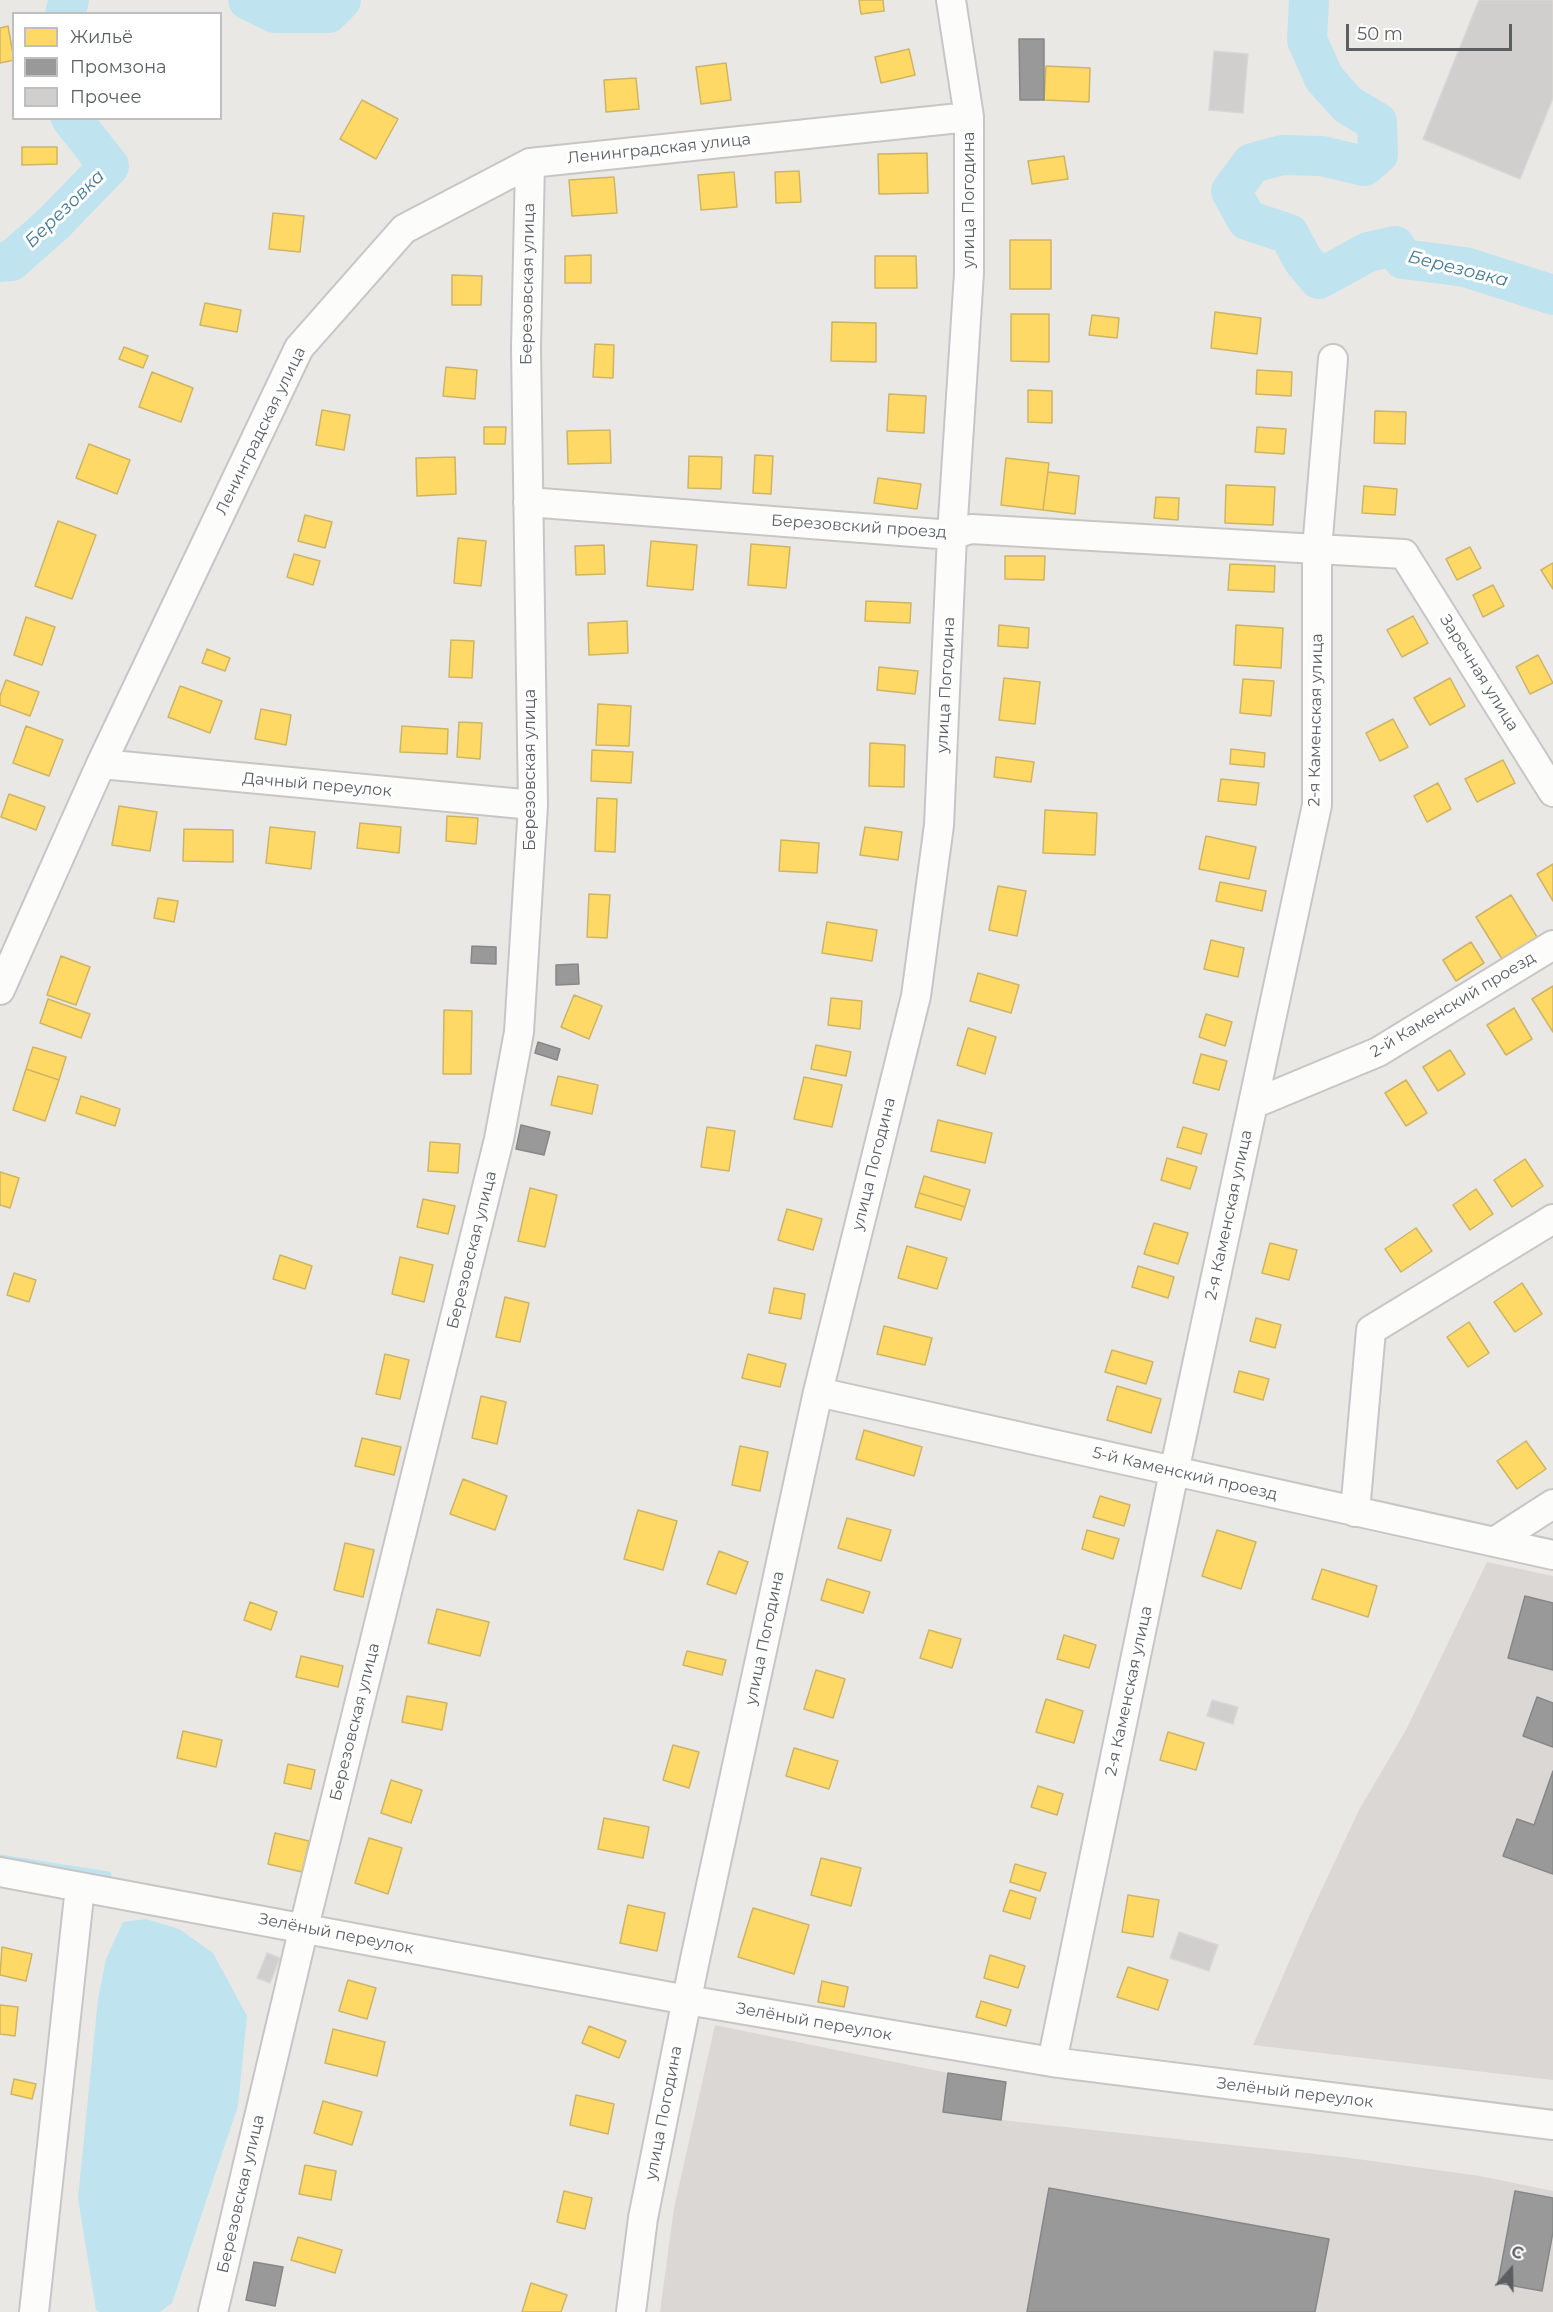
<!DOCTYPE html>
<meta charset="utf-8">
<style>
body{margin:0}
#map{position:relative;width:1553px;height:2312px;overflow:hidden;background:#eae8e5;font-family:Montserrat,sans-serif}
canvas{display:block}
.legend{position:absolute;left:12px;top:12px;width:210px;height:108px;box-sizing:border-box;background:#fff;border:2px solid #bdbfc0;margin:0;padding:8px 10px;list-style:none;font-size:18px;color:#5b5f62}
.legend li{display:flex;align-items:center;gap:12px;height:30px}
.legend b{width:30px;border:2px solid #bdbfc0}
.north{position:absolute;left:1481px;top:2240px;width:60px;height:60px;-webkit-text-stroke:4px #fff;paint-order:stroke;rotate:20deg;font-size:16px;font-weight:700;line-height:24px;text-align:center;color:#5b5f62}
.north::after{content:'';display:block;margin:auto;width:21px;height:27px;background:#5b5f62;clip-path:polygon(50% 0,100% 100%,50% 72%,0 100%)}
.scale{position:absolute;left:1346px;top:24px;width:166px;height:27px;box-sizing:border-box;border:3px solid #5b5f62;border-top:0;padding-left:8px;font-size:18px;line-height:21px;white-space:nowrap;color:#5b5f62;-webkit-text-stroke:4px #fff;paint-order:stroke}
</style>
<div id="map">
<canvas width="1553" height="2312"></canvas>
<ul class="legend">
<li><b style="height:16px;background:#ffd966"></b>Жильё</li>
<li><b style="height:16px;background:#999"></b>Промзона</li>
<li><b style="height:16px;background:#d1cfce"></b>Прочее</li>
</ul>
<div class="north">С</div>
<div class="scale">50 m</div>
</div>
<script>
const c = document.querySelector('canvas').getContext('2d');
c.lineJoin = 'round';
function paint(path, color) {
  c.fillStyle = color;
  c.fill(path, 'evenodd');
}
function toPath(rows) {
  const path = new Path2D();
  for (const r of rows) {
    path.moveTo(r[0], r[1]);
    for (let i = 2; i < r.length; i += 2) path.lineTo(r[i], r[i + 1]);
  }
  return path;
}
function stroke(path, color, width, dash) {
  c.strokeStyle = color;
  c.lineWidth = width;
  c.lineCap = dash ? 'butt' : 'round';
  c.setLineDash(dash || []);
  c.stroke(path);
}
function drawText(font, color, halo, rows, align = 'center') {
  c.font = font + ' Montserrat,sans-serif';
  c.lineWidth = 6;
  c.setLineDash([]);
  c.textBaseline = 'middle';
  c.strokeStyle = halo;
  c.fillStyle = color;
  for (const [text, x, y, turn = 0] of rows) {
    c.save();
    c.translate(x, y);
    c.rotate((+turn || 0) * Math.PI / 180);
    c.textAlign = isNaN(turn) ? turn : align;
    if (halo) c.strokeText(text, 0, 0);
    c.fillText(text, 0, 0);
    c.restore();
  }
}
paint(toPath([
 [1487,1562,1553,1576,1553,2080,1253,2045,1306,1923,1359,1810,1406,1730],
 [715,2025,948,2073,943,2112,1001,2120,1343,2157,1480,2176,1553,2191,1553,2312,660,2312,674,2208]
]), '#dad7d5');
paint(toPath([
 [146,1919,179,1929,213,1953,247,2016,238,2106,172,2303,160,2312,99,2312,96,2310,78,2198,98,1999,106,1959,123,1922]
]), '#bfe3ef');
const homes = toPath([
 [859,0,883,0,884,11,861,14,859,0],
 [8,26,14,60,0,63,0,28,8,26],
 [909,49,915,75,881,83,875,57,909,49],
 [726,63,731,100,701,104,696,67,726,63],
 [1046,66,1090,68,1089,102,1044,100,1046,66],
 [636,78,639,109,606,112,604,80,636,78],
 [362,100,398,119,376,159,340,139,362,100],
 [22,147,57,147,57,164,22,165,22,147],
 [927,153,928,193,879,194,878,154,927,153],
 [1064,156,1068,179,1032,184,1028,161,1064,156],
 [799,171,801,202,776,203,775,172,799,171],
 [734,172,737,207,701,210,698,175,734,172],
 [614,177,617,213,572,216,569,180,614,177],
 [273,213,304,216,300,252,269,249,273,213],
 [1010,240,1051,240,1051,289,1010,289,1010,240],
 [591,255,591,283,565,283,565,256,591,255],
 [875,256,916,256,917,288,875,288,875,256],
 [452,275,482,276,481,305,452,305,452,275],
 [205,303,241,310,237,332,200,325,205,303],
 [1215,312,1261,318,1257,354,1211,348,1215,312],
 [1011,314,1049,314,1049,362,1011,361,1011,314],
 [1092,315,1119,318,1117,338,1089,335,1092,315],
 [832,322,876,323,876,362,831,361,832,322],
 [595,344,614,345,613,378,593,377,595,344],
 [124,347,148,356,143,368,119,359,124,347],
 [446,367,477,370,475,399,443,396,446,367],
 [1257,370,1292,372,1291,396,1256,394,1257,370],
 [152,372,193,388,181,422,139,407,152,372],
 [1028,390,1052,391,1052,423,1028,422,1028,390],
 [889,394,926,396,924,433,887,431,889,394],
 [322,410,350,415,344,450,316,445,322,410],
 [1375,411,1406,412,1405,444,1374,443,1375,411],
 [484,427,506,427,505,444,484,444,484,427],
 [1257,427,1286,429,1284,454,1255,452,1257,427],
 [610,430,611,463,568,464,567,431,610,430],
 [89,444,130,460,117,494,76,478,89,444],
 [755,455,773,456,771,494,753,493,755,455],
 [689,456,722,457,721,489,688,488,689,456],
 [455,457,456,494,417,496,416,458,455,457],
 [1006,458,1049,463,1043,510,1001,505,1006,458],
 [1048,472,1079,476,1075,514,1043,510,1048,472],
 [878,478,921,484,917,509,874,503,878,478],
 [1226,485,1275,487,1273,525,1225,523,1226,485],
 [1364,486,1397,489,1395,515,1362,513,1364,486],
 [1156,497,1179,498,1178,520,1154,518,1156,497],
 [305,515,332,522,325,548,298,541,305,515],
 [58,521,96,535,72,599,35,586,58,521],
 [458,538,486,541,481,586,454,583,458,538],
 [651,541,697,545,693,590,647,586,651,541],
 [751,544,790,547,786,588,748,585,751,544],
 [604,545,605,574,576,575,575,546,604,545],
 [1470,547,1481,568,1457,580,1446,559,1470,547],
 [294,554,320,561,313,585,287,577,294,554],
 [1005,556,1045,556,1044,580,1005,579,1005,556],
 [1553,563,1553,589,1541,570,1553,563],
 [1230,564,1275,566,1274,592,1228,590,1230,564],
 [1493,585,1504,606,1483,617,1473,595,1493,585],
 [866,601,911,603,910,623,865,621,866,601],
 [1413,616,1428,643,1402,657,1387,630,1413,616],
 [26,617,55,627,42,665,14,655,26,617],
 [627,621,628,653,589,655,588,623,627,621],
 [999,625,1029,628,1028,648,998,646,999,625],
 [1236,625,1283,628,1281,668,1234,665,1236,625],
 [451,640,474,641,472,678,449,677,451,640],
 [207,649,230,658,225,671,202,663,207,649],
 [1538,655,1553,683,1530,694,1516,667,1538,655],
 [879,667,918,671,915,694,877,690,879,667],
 [1004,678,1040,682,1035,724,999,720,1004,678],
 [1450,678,1465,706,1430,725,1414,698,1450,678],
 [1243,679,1274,681,1271,716,1240,713,1243,679],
 [6,680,39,692,30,716,0,705,0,696,6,680],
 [180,686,222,701,210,733,168,717,180,686],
 [598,704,631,706,629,746,596,745,598,704],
 [261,709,291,715,286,745,255,739,261,709],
 [1393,719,1408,747,1380,761,1366,733,1393,719],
 [459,722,482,723,480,759,457,757,459,722],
 [26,726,63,740,49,776,13,763,26,726],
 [402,726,448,729,447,754,400,752,402,726],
 [870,743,905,745,904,787,869,786,870,743],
 [1231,749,1265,753,1264,767,1230,764,1231,749],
 [592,750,633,752,631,783,591,781,592,750],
 [996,757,1034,762,1031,782,994,777,996,757],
 [1503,760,1515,783,1477,802,1465,779,1503,760],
 [1221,779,1259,783,1256,805,1218,801,1221,779],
 [1438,783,1451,809,1427,822,1414,796,1438,783],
 [9,794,45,807,36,830,1,817,9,794],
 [597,798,617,799,615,852,595,851,597,798],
 [119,806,157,812,150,851,112,845,119,806],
 [1045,810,1097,813,1095,855,1043,853,1045,810],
 [447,816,478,818,476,844,446,841,447,816],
 [360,823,401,827,399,853,357,848,360,823],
 [270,827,315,832,311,869,266,863,270,827],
 [865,827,902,832,898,860,860,855,865,827],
 [184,829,233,830,233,862,183,861,184,829],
 [1206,836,1256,847,1249,879,1199,869,1206,836],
 [781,840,819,843,817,873,779,871,781,840],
 [1553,864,1553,901,1537,874,1553,864],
 [1220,882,1266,891,1262,911,1216,901,1220,882],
 [998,886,1026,891,1017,936,989,930,998,886],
 [589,894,610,895,607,938,587,937,589,894],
 [1511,895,1537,937,1502,959,1476,917,1511,895],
 [158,898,178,901,174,922,154,918,158,898],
 [827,922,877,930,872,961,822,953,827,922],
 [1211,940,1244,948,1238,977,1204,969,1211,940],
 [1471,942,1484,963,1456,981,1443,960,1471,942],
 [61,956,90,967,76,1005,47,995,61,956],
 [978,973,1019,985,1011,1013,970,1001,978,973],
 [1553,986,1553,1032,1532,999,1553,986],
 [574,995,602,1006,589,1039,561,1027,574,995],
 [831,998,862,1001,860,1029,828,1025,831,998],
 [48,999,90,1014,81,1038,40,1023,48,999],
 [1514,1008,1532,1039,1506,1055,1487,1025,1514,1008],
 [444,1010,472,1011,471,1074,443,1074,444,1010],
 [1206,1014,1232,1022,1225,1046,1199,1037,1206,1014],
 [968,1028,996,1037,985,1074,957,1065,968,1028],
 [816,1045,851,1052,846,1076,811,1069,816,1045],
 [33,1047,66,1057,59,1080,26,1069,33,1047],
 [1450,1050,1465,1074,1438,1091,1423,1067,1450,1050],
 [1201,1054,1227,1061,1219,1090,1193,1083,1201,1054],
 [26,1069,59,1080,45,1121,13,1110,26,1069],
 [558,1076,598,1085,592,1114,551,1105,558,1076],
 [804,1077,842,1085,832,1127,794,1119,804,1077],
 [1406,1080,1427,1113,1406,1126,1385,1093,1406,1080],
 [81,1096,120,1109,115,1126,76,1113,81,1096],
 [938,1120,992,1133,985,1163,931,1151,938,1120],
 [707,1127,735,1131,729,1171,701,1167,707,1127],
 [1183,1127,1207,1134,1201,1154,1177,1147,1183,1127],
 [430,1142,460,1144,458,1173,428,1171,430,1142],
 [1167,1158,1197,1167,1190,1189,1161,1180,1167,1158],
 [1525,1159,1543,1186,1512,1207,1494,1180,1525,1159],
 [0,1172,19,1178,10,1208,0,1205,0,1172],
 [924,1176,970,1190,965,1207,919,1193,924,1176],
 [530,1188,557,1195,545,1247,518,1241,530,1188],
 [1476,1189,1493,1214,1470,1230,1453,1205,1476,1189],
 [919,1193,965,1207,961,1220,915,1207,919,1193],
 [423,1199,455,1206,448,1234,417,1227,423,1199],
 [787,1209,822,1219,813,1250,778,1240,787,1209],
 [1154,1223,1188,1233,1178,1264,1144,1254,1154,1223],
 [1416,1228,1432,1251,1401,1272,1385,1249,1416,1228],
 [1270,1243,1297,1250,1289,1280,1262,1273,1270,1243],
 [907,1246,947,1258,937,1289,898,1278,907,1246],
 [280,1255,312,1266,305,1289,273,1279,280,1255],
 [400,1257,433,1265,424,1302,392,1294,400,1257],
 [1138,1266,1174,1277,1168,1298,1132,1287,1138,1266],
 [14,1273,36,1280,29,1302,7,1295,14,1273],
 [1522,1283,1542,1314,1515,1332,1494,1302,1522,1283],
 [774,1288,805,1294,801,1319,769,1313,774,1288],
 [505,1297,529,1303,520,1342,496,1337,505,1297],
 [1256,1318,1281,1325,1275,1348,1250,1341,1256,1318],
 [1469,1322,1489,1353,1468,1367,1447,1337,1469,1322],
 [884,1326,932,1338,925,1365,877,1354,884,1326],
 [1112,1350,1153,1362,1146,1384,1105,1372,1112,1350],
 [385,1354,409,1360,400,1399,376,1394,385,1354],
 [748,1354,786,1364,780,1387,742,1378,748,1354],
 [1239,1371,1269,1379,1263,1400,1234,1392,1239,1371],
 [1117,1386,1161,1399,1151,1433,1107,1420,1117,1386],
 [481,1396,506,1402,497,1444,472,1438,481,1396],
 [864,1430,922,1447,914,1476,856,1459,864,1430],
 [362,1438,401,1447,394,1475,355,1466,362,1438],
 [1526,1441,1546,1469,1517,1489,1497,1461,1526,1441],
 [740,1446,768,1452,760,1491,732,1485,740,1446],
 [463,1479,507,1496,495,1530,450,1514,463,1479],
 [1100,1496,1130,1505,1124,1526,1093,1517,1100,1496],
 [638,1510,677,1521,663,1570,624,1559,638,1510],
 [847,1518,891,1530,881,1561,838,1548,847,1518],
 [1087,1530,1119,1539,1113,1559,1082,1549,1087,1530],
 [1217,1530,1256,1542,1241,1589,1202,1576,1217,1530],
 [345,1543,374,1550,363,1597,334,1590,345,1543],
 [719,1551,748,1562,736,1594,707,1584,719,1551],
 [1322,1569,1377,1586,1368,1617,1312,1599,1322,1569],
 [827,1579,870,1592,863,1613,821,1600,827,1579],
 [250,1602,277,1612,271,1630,244,1620,250,1602],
 [437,1609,489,1622,480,1656,428,1643,437,1609],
 [929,1630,961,1639,952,1668,920,1658,929,1630],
 [1064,1635,1096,1645,1089,1668,1057,1659,1064,1635],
 [687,1651,726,1660,722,1675,683,1665,687,1651],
 [301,1656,343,1666,338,1687,296,1677,301,1656],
 [816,1670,845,1679,833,1718,804,1709,816,1670],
 [407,1696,447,1703,442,1730,402,1722,407,1696],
 [1046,1699,1083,1711,1074,1743,1036,1732,1046,1699],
 [183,1731,222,1740,216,1767,177,1758,183,1731],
 [1168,1732,1204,1743,1196,1770,1160,1760,1168,1732],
 [673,1745,699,1752,689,1788,663,1780,673,1745],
 [794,1748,838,1761,829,1789,786,1776,794,1748],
 [288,1764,315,1770,311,1789,284,1783,288,1764],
 [391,1780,422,1790,411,1823,381,1813,391,1780],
 [1038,1786,1063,1794,1057,1815,1031,1807,1038,1786],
 [604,1818,649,1827,643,1858,598,1849,604,1818],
 [275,1833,309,1841,302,1872,268,1864,275,1833],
 [369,1838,402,1848,388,1894,355,1883,369,1838],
 [821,1858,861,1868,851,1906,811,1895,821,1858],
 [1015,1864,1046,1873,1040,1891,1010,1882,1015,1864],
 [1010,1890,1036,1898,1030,1919,1003,1911,1010,1890],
 [1128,1895,1159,1900,1153,1937,1122,1932,1128,1895],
 [628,1905,665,1913,657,1951,620,1943,628,1905],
 [753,1908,809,1925,794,1974,738,1957,753,1908],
 [2,1947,32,1954,26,1981,0,1975,2,1947],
 [990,1955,1025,1966,1018,1988,984,1978,990,1955],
 [1128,1967,1168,1980,1158,2010,1117,1997,1128,1967],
 [348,1980,376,1988,367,2019,339,2011,348,1980],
 [822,1981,848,1987,844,2007,818,2002,822,1981],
 [981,2001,1011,2010,1006,2026,976,2017,981,2001],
 [0,2005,18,2007,15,2036,0,2034,0,2005],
 [589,2026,626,2041,619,2058,582,2043,589,2026],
 [333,2029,385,2042,377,2076,325,2063,333,2029],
 [14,2079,36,2084,32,2099,11,2094,14,2079],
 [576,2095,614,2104,608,2134,570,2125,576,2095],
 [323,2101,362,2112,352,2145,314,2133,323,2101],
 [305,2165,336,2171,331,2200,299,2194,305,2165],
 [564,2191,592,2198,585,2229,557,2222,564,2191],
 [298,2237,342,2250,335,2273,291,2260,298,2237],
 [531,2283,567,2295,561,2312,522,2312,531,2283]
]);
paint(homes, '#ffd966');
stroke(homes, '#ceb465', 1.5);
const industry = toPath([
 [1019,39,1044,39,1044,100,1020,100,1019,39],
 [472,946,496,947,496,964,471,963,472,946],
 [578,964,579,984,556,985,556,965,578,964],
 [538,1042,560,1049,557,1060,535,1053,538,1042],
 [521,1125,550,1132,544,1155,516,1149,521,1125],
 [1525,1596,1553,1603,1553,1670,1508,1658,1525,1596],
 [1537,1697,1553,1703,1553,1747,1523,1736,1537,1697],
 [1553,1771,1553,1874,1503,1856,1517,1819,1534,1825,1553,1771],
 [948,2073,1006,2082,1001,2120,943,2112,948,2073],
 [1049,2188,1329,2239,1315,2312,1027,2312,1049,2188],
 [1515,2191,1553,2198,1553,2232,1542,2291,1498,2283,1515,2191],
 [254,2262,283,2267,275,2306,246,2300,254,2262]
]);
paint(industry, '#999');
stroke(industry, '#868888', 1.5);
stroke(toPath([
 [0,1858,108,1875]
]), '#bfe3ef', 7);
stroke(toPath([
 [248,0,275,13,328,13,341,0],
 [1309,0,1307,40,1324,78,1348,105,1377,122,1378,154,1364,166,1322,156,1282,155,1252,163,1231,191,1247,220,1289,234,1303,260,1319,279,1368,252,1395,246,1403,259,1465,267,1553,295],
 [65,14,69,0],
 [0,262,11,261,54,223,109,166,71,118]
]), '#bfe3ef', 40);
const building = toPath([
 [1479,0,1553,0,1553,98,1520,179,1423,139,1479,0],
 [1214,51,1248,54,1243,113,1209,110,1214,51],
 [1212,1700,1238,1707,1233,1724,1207,1716,1212,1700],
 [1179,1932,1218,1945,1209,1971,1170,1958,1179,1932],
 [267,1953,280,1958,270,1983,257,1978,267,1953]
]);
paint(building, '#d1cfce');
stroke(building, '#d9d7d4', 1.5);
const minor = toPath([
 [528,502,952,535,971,529,1404,554,1553,792],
 [101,764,533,805],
 [0,990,101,764,299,348,404,229,530,163,969,117],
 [1253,1104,1378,1052,1553,945],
 [818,1392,1553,1555],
 [1355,1512,1371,1330,1553,1219],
 [1494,1542,1553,1504],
 [0,1872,687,2000,1052,2062,1553,2125],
 [1052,2062,1174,1472,1317,805,1317,549,1333,359],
 [34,2312,80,1887],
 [213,2312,304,1927,499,1139,519,1032,533,805,526,348,530,163],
 [631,2312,643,2218,694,1964,818,1392,916,996,939,825,952,535,969,273,969,117,951,0]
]);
stroke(minor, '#c7c6c5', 32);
stroke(minor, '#fcfcfb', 28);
drawText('16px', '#5b5f62', '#fff', [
 ["Ленинградская улица",659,149,-6],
 ["улица Погодина",969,200,-90],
 ["Березовская улица",528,284,-89],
 ["Ленинградская улица",261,431,-64],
 ["Березовский проезд",859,527,4],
 ["Заречная улица",1479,673,58],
 ["улица Погодина",946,685,-87],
 ["2-я Каменская улица",1316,720,-89],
 ["Березовская улица",530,770,-90],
 ["Дачный переулок",317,785,5],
 ["2-й Каменский проезд",1453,1005,-31],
 ["улица Погодина",874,1164,-76],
 ["2-я Каменская улица",1229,1215,-78],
 ["Березовская улица",472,1250,-76],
 ["5-й Каменский проезд",1185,1474,13],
 ["улица Погодина",765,1638,-78],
 ["2-я Каменская улица",1129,1691,-78],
 ["Березовская улица",355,1722,-76],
 ["Зелёный переулок",336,1934,11],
 ["Зелёный переулок",814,2022,10],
 ["Зелёный переулок",1295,2093,7],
 ["улица Погодина",664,2113,-79],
 ["Березовская улица",241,2194,-77]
]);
drawText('italic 18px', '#457993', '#fff', [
 ["Березовка",65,209,-44],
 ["Березовка",1458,269,14]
]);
</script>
